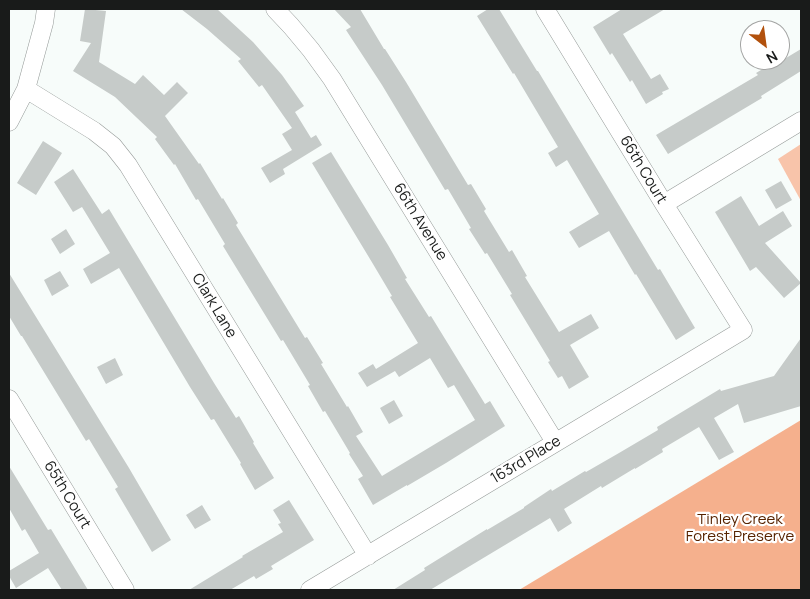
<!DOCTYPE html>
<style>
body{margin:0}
#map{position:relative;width:810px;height:599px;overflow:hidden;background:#f7fcfa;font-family:Manrope,sans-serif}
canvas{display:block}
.frame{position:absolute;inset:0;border:10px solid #191b1a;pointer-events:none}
.north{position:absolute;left:740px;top:20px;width:50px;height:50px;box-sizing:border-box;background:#fff;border:1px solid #a3a4a3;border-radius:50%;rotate:150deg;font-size:14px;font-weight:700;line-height:20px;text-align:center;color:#191b1a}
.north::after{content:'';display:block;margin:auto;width:18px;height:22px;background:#b2510d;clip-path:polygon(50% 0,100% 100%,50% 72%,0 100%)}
</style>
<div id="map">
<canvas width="810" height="599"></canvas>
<div class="frame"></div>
<div class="north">N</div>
</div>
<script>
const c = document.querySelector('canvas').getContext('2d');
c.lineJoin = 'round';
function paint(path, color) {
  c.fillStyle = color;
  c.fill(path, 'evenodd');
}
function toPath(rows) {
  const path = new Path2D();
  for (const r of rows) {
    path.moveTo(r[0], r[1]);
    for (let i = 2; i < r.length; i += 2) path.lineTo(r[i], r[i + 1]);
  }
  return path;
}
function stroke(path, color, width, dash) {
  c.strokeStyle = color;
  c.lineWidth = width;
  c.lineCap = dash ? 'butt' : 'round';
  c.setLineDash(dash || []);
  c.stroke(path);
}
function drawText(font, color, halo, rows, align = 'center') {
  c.font = font + ' Manrope,sans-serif';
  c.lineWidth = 4.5;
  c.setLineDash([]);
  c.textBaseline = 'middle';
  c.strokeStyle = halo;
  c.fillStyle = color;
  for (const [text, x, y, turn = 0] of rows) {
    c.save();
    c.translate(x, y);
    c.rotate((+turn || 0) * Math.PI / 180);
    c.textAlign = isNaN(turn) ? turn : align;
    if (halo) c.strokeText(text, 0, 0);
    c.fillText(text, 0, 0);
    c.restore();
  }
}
paint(toPath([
 [801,144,801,201,778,159]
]), '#f8c4aa');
paint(toPath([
 [801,420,801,590,519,590]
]), '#f5b08d');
paint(toPath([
 [85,9,106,11,99,62,135,84,143,75,164,95,177,82,188,93,165,116,199,164,200,163,222,199,223,198,238,223,236,225,261,266,305,338,307,337,323,363,321,364,347,407,348,406,363,432,356,436,382,476,475,420,454,385,448,388,430,358,399,377,395,371,367,387,358,373,373,364,376,369,418,343,390,297,392,296,373,264,312,163,331,152,388,245,407,278,405,279,429,317,431,316,485,404,490,401,505,426,446,463,407,486,407,485,373,505,358,479,363,476,349,454,350,453,325,411,323,412,308,386,310,385,283,340,281,341,223,246,225,244,198,199,196,200,175,164,174,165,155,139,157,137,115,97,73,71,91,43,80,41],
 [181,9,217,9,253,42,282,75,304,106,295,112,311,138,316,135,322,145,283,169,285,174,270,183,261,168,292,150,282,134,292,128,262,85,259,87,238,61,241,59,207,29],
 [334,9,360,9,384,49,385,49,406,82,468,185,471,184,486,209,484,211,509,252,512,250,527,276,525,277,559,332,591,314,599,328,570,345,589,377,569,389,562,376,558,378,548,362,550,361,510,295,512,294,487,253,485,254,469,229,471,228,448,189,445,190,382,85,346,30,351,27],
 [488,9,499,9,537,71,538,71,658,270,660,269,695,328,676,340,636,274,635,275,609,231,579,248,569,232,599,214,567,160,556,167,548,153,558,147,514,73,513,74,477,16],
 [622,9,665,9,623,34,651,79,660,74,669,89,662,92,663,94,646,104,632,80,630,82,612,53,610,55,593,27],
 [801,49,801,71,761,96,762,98,668,154,656,135,758,75,756,73,778,60,780,60,780,59,784,56,786,58],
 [43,141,62,153,36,195,17,183],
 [73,169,102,214,109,209,214,383,236,418,239,416,254,442,253,443,274,478,255,490,240,464,241,463,214,419,211,420,190,387,119,268,91,284,83,269,110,253,82,207,73,212,54,182],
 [781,181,792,200,776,209,765,190],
 [741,196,759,226,783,211,792,226,765,243,801,283,784,298,756,267,750,271,715,212],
 [66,229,75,244,60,254,51,239],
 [60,271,69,286,52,296,44,280],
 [9,273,129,468,171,540,152,552,115,489,118,487,89,439,86,441,22,336,21,336,9,316],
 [801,338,801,406,744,423,738,404,714,418,734,452,719,460,699,427,662,449,663,452,635,469,635,468,602,488,601,486,564,509,572,523,558,532,550,518,430,590,393,590,425,570,424,568,487,529,487,530,524,508,524,507,551,489,552,491,585,471,586,472,619,453,658,430,657,427,720,389,721,391,774,376],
 [115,358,123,375,106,384,97,367],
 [394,400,403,416,389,424,380,408],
 [9,466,48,530,51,529,88,590,62,590,48,568,16,588,9,576,9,571,39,553,25,529,22,531,9,508],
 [289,500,314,540,271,566,273,569,256,579,254,576,230,590,189,590,243,557,242,556,283,532,278,524,281,523,273,510],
 [202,505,211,520,195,529,186,515]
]), '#c6cbc9');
const street = toPath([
 [275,9,291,26,311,50,332,79,555,442],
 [26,89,94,131,113,146,128,165,368,556],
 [9,122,26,89,44,23,46,9],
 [664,204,801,121],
 [9,399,125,590],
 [310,590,743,330,664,204,545,9]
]);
stroke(street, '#959a98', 19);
stroke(street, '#fff', 18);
drawText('15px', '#191b1a', '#fff', [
 ["66th Court",643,170,59],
 ["66th Avenue",420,222,58],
 ["Clark Lane",214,306,59],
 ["163rd Place",526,460,-31],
 ["65th Court",67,495,59]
]);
drawText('15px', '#572300', '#fff', [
 ["Tinley Creek",740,520],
 ["Forest Preserve",740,537]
]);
</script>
